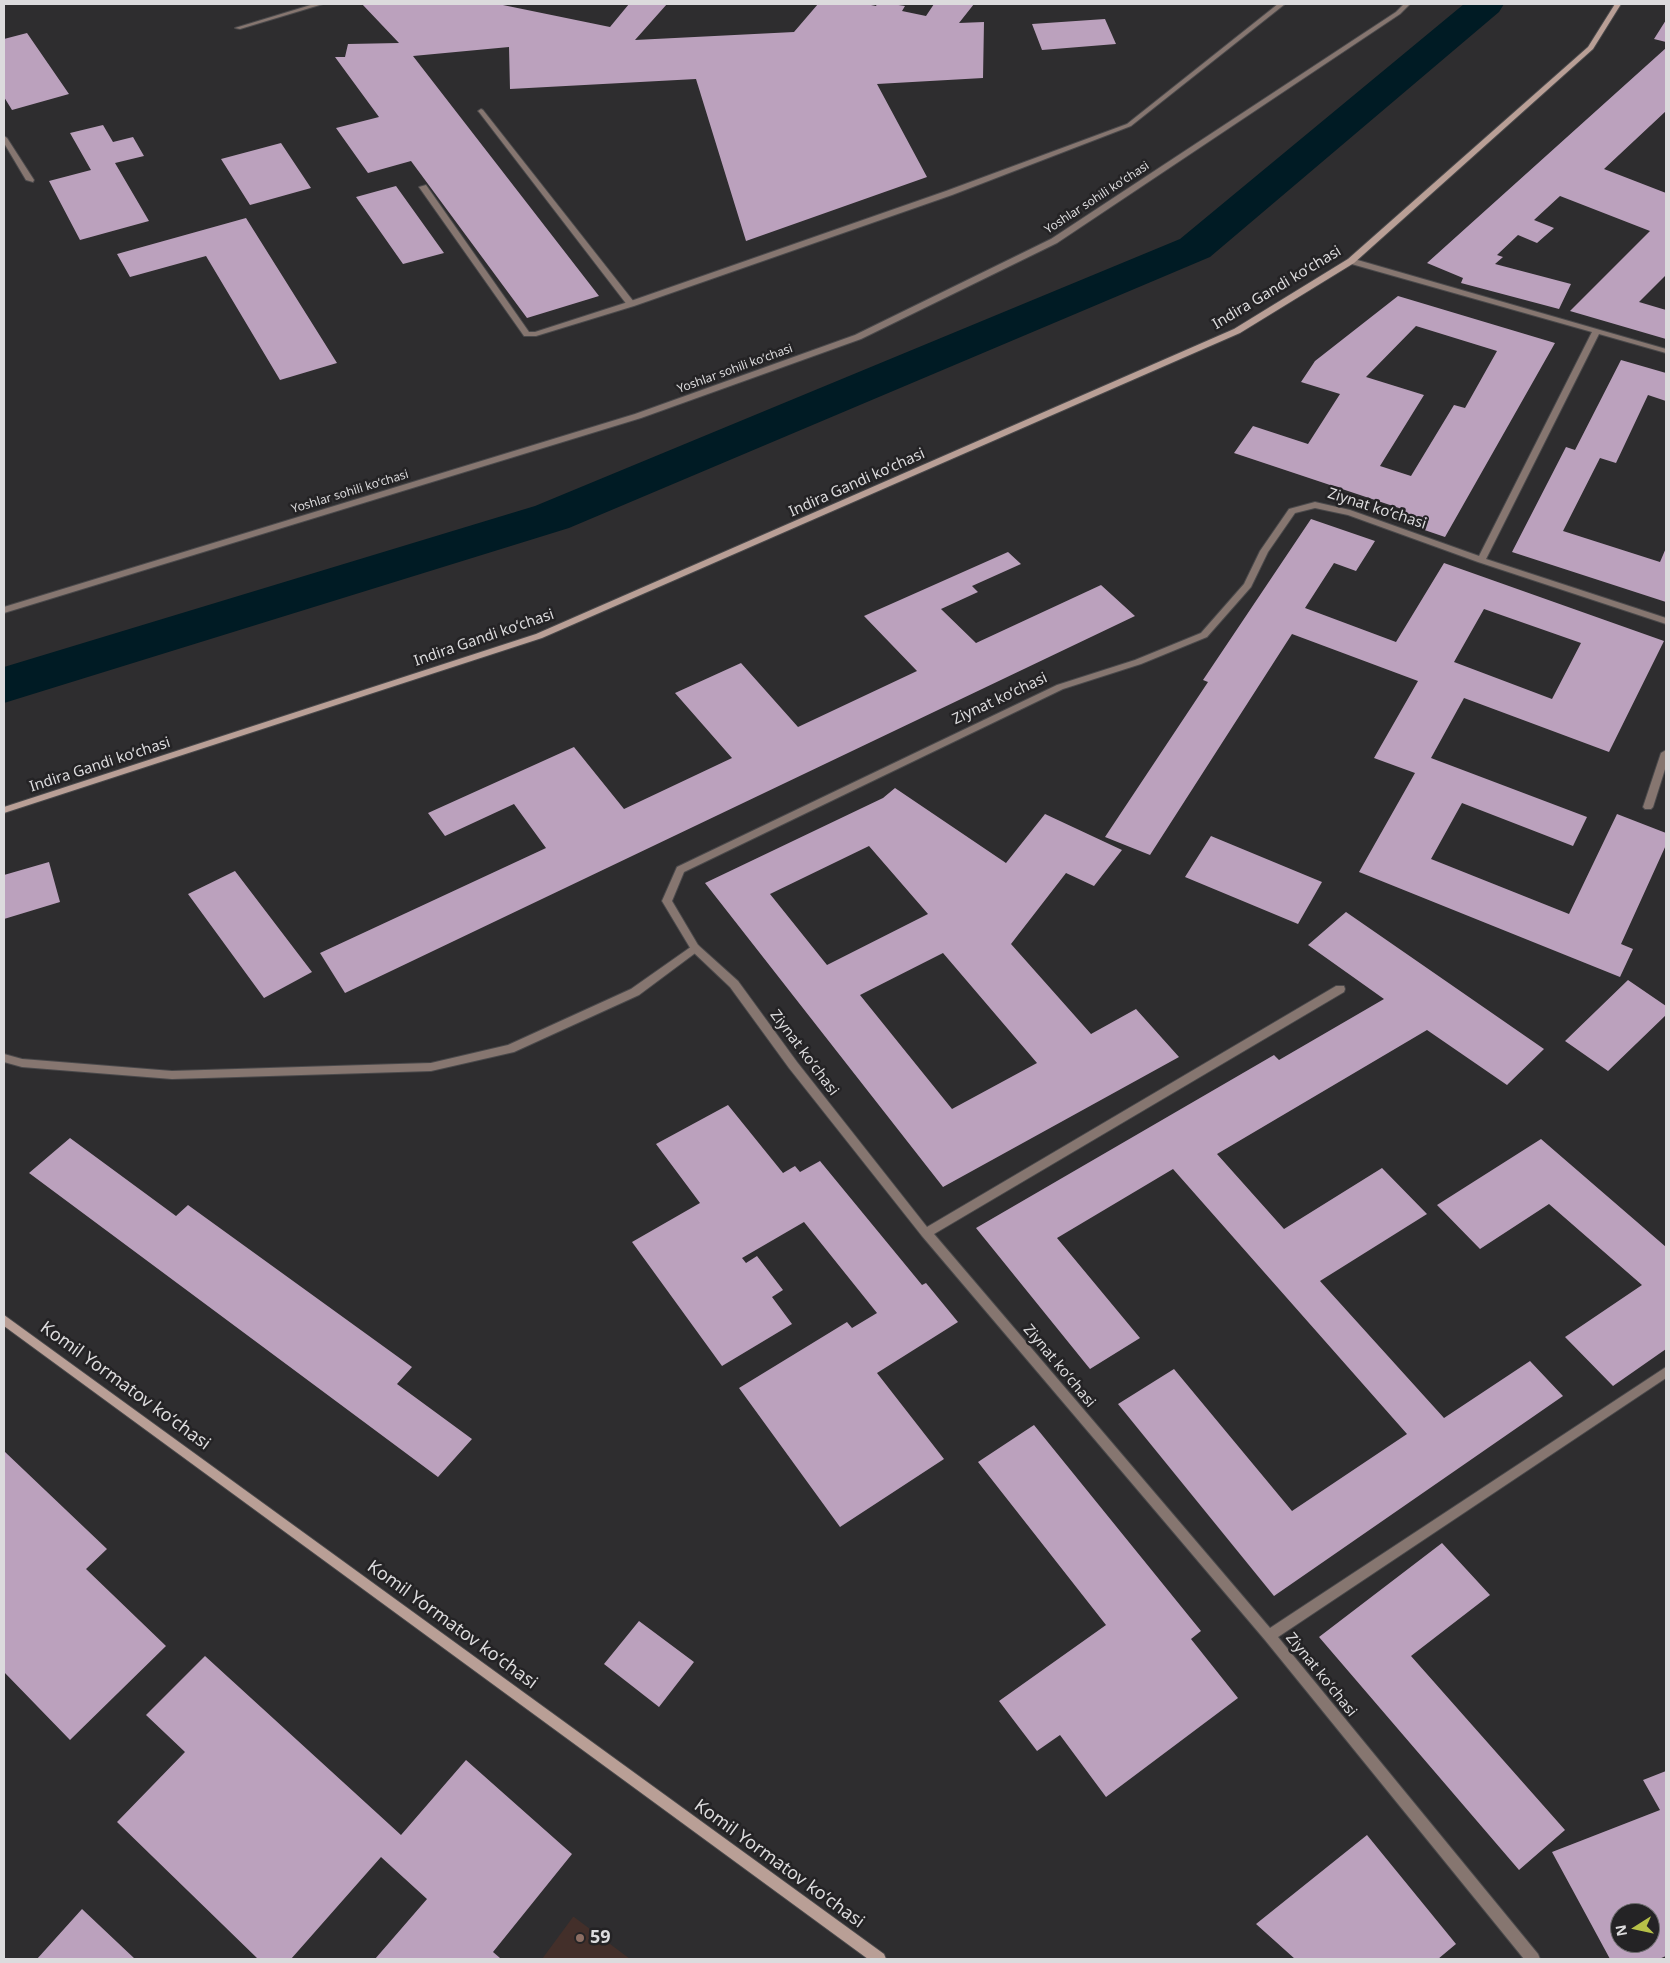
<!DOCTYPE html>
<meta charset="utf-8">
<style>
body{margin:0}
#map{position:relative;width:1670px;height:1963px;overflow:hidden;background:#2e2d2f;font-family:"Noto Sans",sans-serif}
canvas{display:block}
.frame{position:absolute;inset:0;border:5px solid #dcdbdd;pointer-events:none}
.north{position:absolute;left:1610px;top:1903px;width:50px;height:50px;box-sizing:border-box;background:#242325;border:1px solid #6e6d6f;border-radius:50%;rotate:260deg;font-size:14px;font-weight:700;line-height:20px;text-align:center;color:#dcdbdd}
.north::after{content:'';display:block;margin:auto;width:18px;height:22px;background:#b7c148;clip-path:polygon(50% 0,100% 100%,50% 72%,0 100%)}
</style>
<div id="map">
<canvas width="1670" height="1963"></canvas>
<div class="frame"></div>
<div class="north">N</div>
</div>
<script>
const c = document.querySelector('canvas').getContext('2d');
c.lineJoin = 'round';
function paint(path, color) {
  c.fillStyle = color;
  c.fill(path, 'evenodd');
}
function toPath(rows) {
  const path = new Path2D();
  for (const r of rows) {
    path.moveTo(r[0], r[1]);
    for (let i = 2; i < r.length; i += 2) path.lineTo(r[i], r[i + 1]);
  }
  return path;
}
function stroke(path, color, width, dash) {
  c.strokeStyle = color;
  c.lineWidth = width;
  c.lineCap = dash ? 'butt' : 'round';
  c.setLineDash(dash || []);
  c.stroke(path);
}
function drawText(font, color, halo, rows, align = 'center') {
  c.font = font + ' "Noto Sans",sans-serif';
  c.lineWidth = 5;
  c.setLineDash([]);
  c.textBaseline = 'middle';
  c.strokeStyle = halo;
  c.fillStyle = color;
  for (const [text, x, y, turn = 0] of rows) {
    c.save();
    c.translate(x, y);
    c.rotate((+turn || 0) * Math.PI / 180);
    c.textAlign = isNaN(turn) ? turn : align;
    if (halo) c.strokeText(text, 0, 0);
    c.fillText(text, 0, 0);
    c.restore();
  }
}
paint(toPath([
 [573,1917,574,1917,630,1959,542,1959]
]), '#432f2a');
paint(toPath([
 [1464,4,1504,4,1499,12,1210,257,569,528,4,703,4,667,535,506,1180,239,1464,4]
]), '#001b24');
paint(toPath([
 [362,4,498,4,610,27,629,4,667,4,635,40,794,32,818,4,866,4,876,6,877,4,892,4,905,6,902,11,926,16,934,4,974,4,959,23,984,22,983,78,877,84,927,177,746,241,696,79,510,89,509,47,413,56,599,296,527,318,411,161,368,173,336,128,379,117,335,57,345,57,348,44,399,43],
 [1105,19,1116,44,1042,50,1032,24],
 [1666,20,1666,42,1654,39],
 [27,33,69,94,12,110,4,97,4,39],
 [1666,48,1666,111,1604,169,1666,193,1666,275,1639,302,1666,310,1666,339,1570,311,1650,231,1560,196,1534,220,1554,228,1537,243,1518,235,1497,255,1503,257,1495,264,1571,284,1559,309,1461,283,1463,278,1427,263],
 [103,125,113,142,133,137,144,156,115,163,149,221,80,240,49,181,91,170,70,133],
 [281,143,311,188,250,205,221,159],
 [396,186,444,253,403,264,356,197],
 [246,218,337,363,280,380,206,256,130,277,117,254],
 [1398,296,1555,343,1445,537,1398,521,1405,510,1234,453,1253,426,1308,444,1340,394,1301,382,1315,361],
 [1416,326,1497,351,1465,408,1454,405,1411,476,1380,466,1424,395,1366,377],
 [1621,360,1666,373,1666,401,1648,395,1616,463,1600,458,1563,531,1660,562,1666,548,1666,602,1512,552,1566,447,1575,450],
 [1311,519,1375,541,1356,571,1334,563,1305,608,1396,642,1444,563,1664,641,1609,752,1464,698,1431,758,1587,817,1573,846,1462,803,1431,859,1569,914,1617,814,1666,833,1666,845,1621,944,1633,949,1620,977,1359,872,1415,773,1374,758,1418,681,1292,634,1150,855,1105,837,1208,682,1203,680],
 [1484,609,1581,643,1552,699,1454,662],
 [1008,552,1021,564,972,586,978,592,941,609,976,643,1101,585,1135,616,345,993,320,953,546,848,514,804,445,836,428,813,574,747,624,809,732,758,675,693,741,663,798,727,917,671,864,616],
 [895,788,1006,863,1045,814,1122,850,1094,886,1066,873,1011,944,1091,1034,1136,1009,1179,1057,943,1187,705,883,883,798],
 [869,846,928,914,827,965,770,894],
 [943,953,1037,1063,952,1109,860,995],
 [1211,836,1322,882,1298,924,1185,877],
 [49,862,60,902,4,919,4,875],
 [235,871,312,972,264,998,188,894],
 [1346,912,1544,1049,1507,1085,1427,1030,1217,1154,1284,1229,1382,1168,1427,1214,1320,1281,1444,1418,1530,1361,1563,1396,1274,1596,1118,1404,1174,1369,1292,1511,1407,1434,1173,1169,1057,1238,1140,1338,1090,1369,976,1228,1274,1055,1279,1060,1384,999,1308,945],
 [1628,980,1666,1006,1666,1015,1608,1071,1565,1041],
 [728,1105,783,1173,795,1166,800,1172,820,1161,922,1285,926,1283,958,1322,877,1373,944,1459,840,1527,739,1388,847,1322,852,1328,877,1313,804,1222,742,1258,746,1263,757,1256,783,1290,772,1297,792,1324,722,1366,632,1242,700,1203,656,1144],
 [70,1138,176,1216,188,1205,412,1367,397,1384,472,1439,438,1477,29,1173],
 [1541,1139,1666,1247,1666,1349,1613,1386,1565,1337,1642,1285,1549,1204,1480,1249,1437,1205],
 [1034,1425,1201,1631,1191,1639,1238,1698,1106,1797,1060,1735,1037,1751,999,1701,1106,1625,978,1462],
 [4,1451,107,1549,86,1569,166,1646,70,1740,4,1672],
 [1442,1543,1490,1595,1411,1656,1565,1830,1519,1870,1319,1637],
 [639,1621,694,1662,659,1707,604,1664],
 [205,1656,401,1835,466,1760,572,1854,493,1952,500,1958,499,1959,375,1959,427,1899,381,1857,291,1959,258,1959,117,1822,185,1752,146,1715],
 [1666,1771,1666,1956,1659,1959,1610,1959,1552,1852,1660,1810,1643,1780],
 [1620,1913,1650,1913,1650,1943,1620,1943],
 [1367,1835,1456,1944,1438,1959,1295,1959,1256,1924],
 [82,1909,135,1959,37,1959]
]), '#bba1bd');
const lane = toPath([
 [481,109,483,110,634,302,634,306,628,306,479,112,478,111,481,109],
 [1666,750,1666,766,1653,807,1651,809,1645,809,1643,807,1661,753,1666,750],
 [695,944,698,945,700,948,698,951,639,995,514,1052,431,1071,172,1079,22,1067,4,1062,4,1054,22,1059,172,1071,431,1063,508,1045,631,989,695,944]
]);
const street = toPath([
 [314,4,323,4,240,29,235,28,314,4],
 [1278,4,1285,4,1131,126,952,195,634,306,536,336,524,336,419,187,426,185,529,332,535,332,628,302,946,191,1127,124,1278,4],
 [1404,4,1410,4,1400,14,1057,243,861,339,641,418,4,613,4,607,635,414,855,335,1051,239,1396,12,1404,4],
 [4,136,7,138,34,180,33,182,26,180,4,143,4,136],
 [1348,259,1354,259,1666,349,1666,353,1599,334,1486,559,1666,618,1666,624,1478,562,1348,515,1315,508,1295,513,1268,552,1251,587,1207,637,1141,664,1063,689,684,872,672,901,698,945,738,981,797,1062,927,1227,1336,986,1344,986,1345,989,1344,992,934,1234,1270,1628,1666,1367,1666,1378,1278,1637,1538,1954,1540,1959,1524,1959,1265,1640,922,1236,789,1068,730,987,692,951,662,901,677,867,1057,685,1135,660,1201,633,1244,584,1260,551,1289,509,1315,502,1350,510,1479,556,1592,332,1348,263,1348,259]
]);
const secondary = toPath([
 [1615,4,1621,4,1593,49,1354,263,1240,333,542,638,4,813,4,807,536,634,1234,329,1348,259,1588,47,1615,4],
 [4,1315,884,1954,886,1959,868,1959,4,1326,4,1315]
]);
stroke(lane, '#4a494b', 2);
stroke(street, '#4a494b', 2);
stroke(secondary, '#4a494b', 2);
paint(lane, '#867670');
paint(street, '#867670');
paint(secondary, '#b99f96');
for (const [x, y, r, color] of [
 [580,1938,5,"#8d6e63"]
]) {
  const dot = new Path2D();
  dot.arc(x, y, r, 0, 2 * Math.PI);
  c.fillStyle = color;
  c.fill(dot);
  stroke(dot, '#242325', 2);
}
drawText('12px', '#dcdbdd', '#242325', [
 ["Yoshlar sohili koʻchasi",1097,198,-33],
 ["Yoshlar sohili koʻchasi",735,369,-20],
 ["Yoshlar sohili koʻchasi",350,492,-17]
]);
drawText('15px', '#dcdbdd', '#242325', [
 ["Indira Gandi koʻchasi",1277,288,-31],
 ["Indira Gandi koʻchasi",857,483,-24],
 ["Ziynat koʻchasi",1377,509,18],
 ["Indira Gandi koʻchasi",484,638,-19],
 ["Ziynat koʻchasi",1000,699,-25],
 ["Indira Gandi koʻchasi",100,765,-18],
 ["Ziynat koʻchasi",804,1053,53],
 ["Ziynat koʻchasi",1059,1366,50],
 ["Ziynat koʻchasi",1321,1675,51]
]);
drawText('18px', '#dcdbdd', '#242325', [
 ["Komil Yormatov koʻchasi",125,1386,36],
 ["Komil Yormatov koʻchasi",452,1625,36],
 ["Komil Yormatov koʻchasi",779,1864,36]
]);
drawText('bold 18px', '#dcdbdd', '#242325', [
 ["59",590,1938]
], 'left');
</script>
